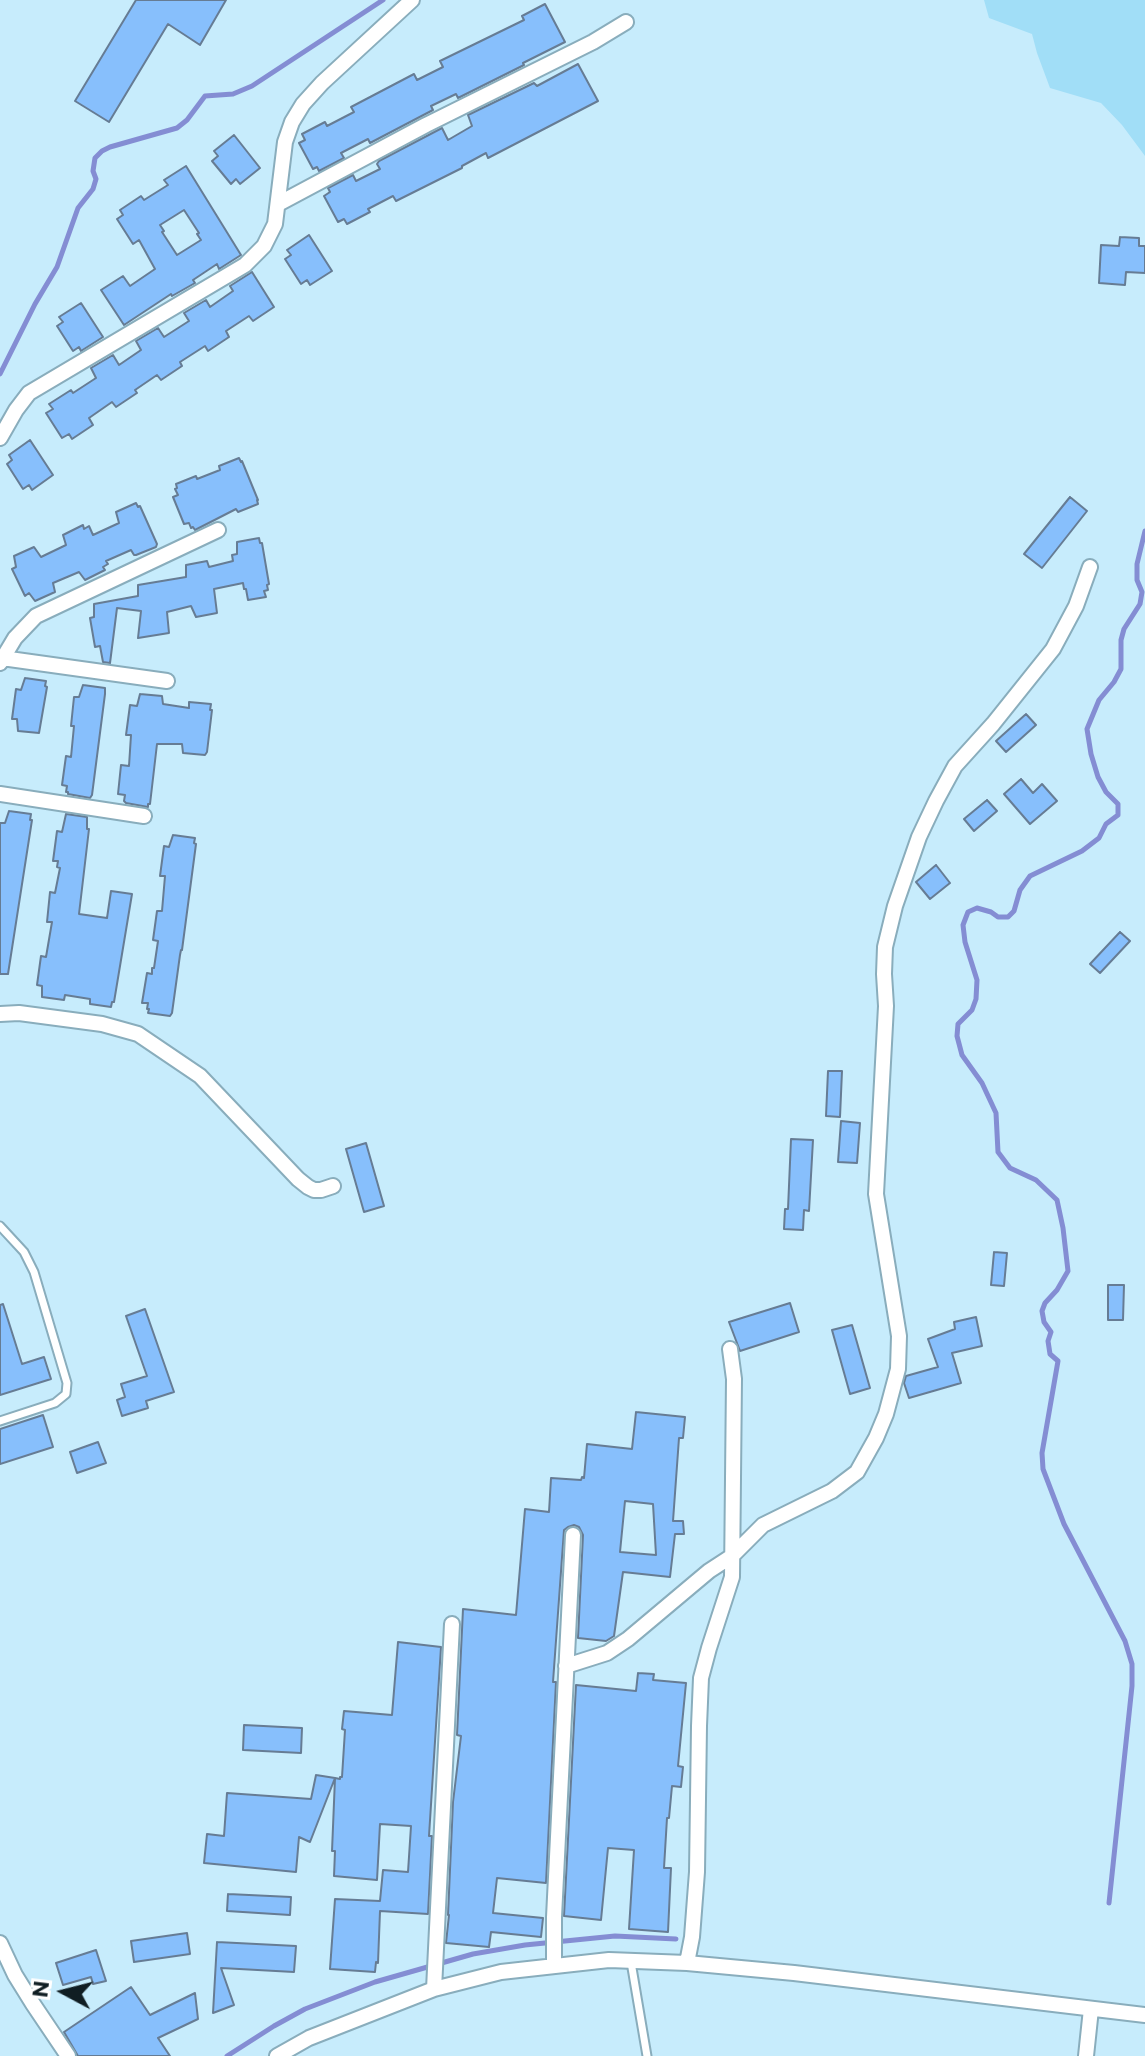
<!DOCTYPE html>
<style>
body{margin:0}
#map{position:relative;width:1145px;height:2056px;overflow:hidden;background:#c7ecfc;font-family:Commissioner,sans-serif}
canvas{display:block}
.north{position:absolute;left:24px;top:1952px;width:80px;height:80px;-webkit-text-stroke:6px #fff;paint-order:stroke;rotate:277deg;font-size:22px;font-weight:700;line-height:32px;text-align:center;color:#101e23}
.north::after{content:'';display:block;margin:auto;width:28px;height:36px;background:#101e23;clip-path:polygon(50% 0,100% 100%,50% 72%,0 100%)}
</style>
<div id="map">
<canvas width="1145" height="2056"></canvas>
<div class="north">N</div>
</div>
<script>
const c = document.querySelector('canvas').getContext('2d');
c.lineJoin = 'round';
function paint(path, color) {
  c.fillStyle = color;
  c.fill(path, 'evenodd');
}
function toPath(rows) {
  const path = new Path2D();
  for (const r of rows) {
    path.moveTo(r[0], r[1]);
    for (let i = 2; i < r.length; i += 2) path.lineTo(r[i], r[i + 1]);
  }
  return path;
}
function stroke(path, color, width, dash) {
  c.strokeStyle = color;
  c.lineWidth = width;
  c.lineCap = dash ? 'butt' : 'round';
  c.setLineDash(dash || []);
  c.stroke(path);
}
paint(toPath([
 [984,0,1145,0,1145,156,1122,125,1101,103,1050,88,1037,53,1032,34,989,18]
]), '#a1def7');
stroke(toPath([
 [0,374,35,304,57,267,78,208,93,189,96,179,93,171,95,158,102,151,110,147,177,128,187,120,205,96,233,94,252,86,383,0],
 [1109,1903,1132,1686,1132,1664,1125,1641,1064,1524,1043,1469,1042,1453,1058,1361,1050,1354,1048,1341,1051,1332,1044,1322,1042,1311,1045,1303,1057,1290,1068,1271,1063,1228,1057,1200,1036,1180,1010,1168,998,1152,996,1113,982,1083,962,1055,957,1036,958,1024,972,1010,976,999,977,980,965,942,963,925,968,912,977,908,991,912,998,917,1008,917,1014,911,1020,890,1030,876,1082,851,1099,838,1106,824,1118,815,1118,804,1106,792,1098,777,1091,754,1087,729,1099,700,1114,682,1121,669,1121,640,1124,629,1140,604,1142,592,1137,580,1137,564,1145,531],
 [227,2056,274,2026,305,2009,375,1982,473,1954,525,1945,615,1936,676,1939]
]), '#848dd3', 5);
const building = toPath([
 [136,0,226,0,200,45,168,24,109,122,75,101,136,0],
 [545,4,565,42,523,63,524,65,458,98,456,94,431,106,433,110,370,143,368,139,341,153,344,158,319,171,317,167,313,169,299,143,305,140,302,134,325,122,327,126,354,112,351,107,414,74,417,80,443,67,440,61,524,20,522,16,545,4],
 [578,64,598,101,488,158,486,153,462,166,462,168,396,201,393,196,368,209,370,212,347,224,344,219,338,222,324,196,330,192,328,188,353,175,356,181,380,169,377,164,379,161,442,128,448,140,472,126,468,115,534,83,537,86,578,64],
 [234,135,260,168,240,184,236,179,231,184,212,161,218,156,214,151,234,135],
 [186,166,241,255,219,269,217,264,193,280,195,283,172,296,171,294,124,325,101,290,123,276,130,286,155,269,139,240,133,244,117,219,123,215,120,210,141,196,144,200,168,185,164,180,186,166],
 [184,210,199,233,197,234,201,240,177,255,162,232,164,231,160,225,184,210],
 [309,235,332,271,310,285,307,280,301,284,285,259,291,255,287,250,309,235],
 [1120,237,1139,238,1139,246,1145,246,1145,273,1126,272,1125,285,1099,283,1101,245,1119,246,1120,237],
 [252,272,274,307,253,321,249,316,226,331,229,337,208,351,205,346,180,362,182,366,161,380,157,375,135,390,137,393,116,407,112,402,89,418,93,425,72,439,69,434,62,438,46,413,53,409,49,404,71,390,73,393,96,378,91,368,113,355,119,365,141,350,136,341,158,328,164,337,189,321,184,313,206,300,210,307,233,291,230,286,252,272],
 [81,303,103,337,81,351,79,347,73,351,57,326,63,322,59,317,81,303],
 [30,440,53,475,32,490,29,485,23,489,7,464,12,460,9,455,30,440],
 [239,458,241,462,242,461,258,500,257,500,258,504,238,512,236,509,195,530,193,527,191,528,189,523,184,524,173,497,178,495,175,489,177,488,176,484,196,476,197,479,220,470,219,466,239,458],
 [1070,497,1087,511,1042,568,1024,554,1070,497],
 [136,503,138,507,140,506,157,544,156,547,136,555,134,555,131,550,106,561,108,564,103,567,105,570,85,580,79,572,53,583,55,592,35,601,29,593,25,596,12,569,16,567,14,556,34,547,41,557,66,545,63,535,83,525,84,529,89,526,93,535,119,523,116,512,136,503],
 [259,538,260,543,262,543,269,584,267,585,268,590,264,591,266,597,248,600,246,589,244,589,243,583,214,589,217,613,196,617,191,606,167,612,169,633,138,638,141,611,117,608,110,663,103,662,100,646,95,647,90,618,94,617,94,604,138,596,138,585,186,577,186,565,207,561,209,567,233,561,232,555,237,554,237,542,259,538],
 [25,678,46,681,45,686,47,687,39,733,18,731,17,719,12,719,16,689,21,690,25,678],
 [83,685,105,688,105,694,92,795,90,798,68,794,68,792,66,792,67,786,62,785,66,756,71,757,74,726,71,726,74,697,79,697,83,685],
 [140,694,162,696,163,704,189,708,189,702,211,704,210,710,212,710,207,752,205,755,183,753,182,744,157,744,150,804,148,804,148,807,126,803,124,801,125,795,118,794,121,765,129,766,131,735,126,735,130,705,137,706,140,694],
 [1026,714,1036,725,1006,752,996,741,1026,714],
 [1021,779,1033,793,1042,784,1057,801,1030,824,1004,794,1021,779],
 [987,800,997,811,974,831,964,819,987,800],
 [9,811,31,814,30,820,32,820,8,974,0,974,0,823,5,823,9,811],
 [66,814,87,817,87,829,89,829,79,914,107,918,111,891,132,894,114,1002,112,1002,111,1007,90,1004,90,999,65,995,64,1000,42,997,42,986,37,985,41,956,46,957,52,922,47,922,50,892,55,893,60,868,57,867,58,861,53,861,57,831,62,832,66,814],
 [173,835,195,838,194,843,196,844,182,950,181,950,180,955,172,1013,170,1016,148,1013,149,1009,147,1009,148,1003,142,1003,147,973,152,974,152,968,154,968,158,941,153,940,157,911,162,911,165,876,160,876,164,846,169,847,173,835],
 [936,865,950,883,930,899,916,882,936,865],
 [1120,932,1130,941,1100,973,1090,964,1120,932],
 [828,1071,842,1071,840,1117,826,1116,828,1071],
 [841,1121,860,1123,857,1163,838,1162,841,1121],
 [791,1139,813,1140,809,1211,804,1210,803,1230,784,1229,785,1209,788,1209,791,1139],
 [366,1143,384,1206,364,1212,346,1149,366,1143],
 [994,1252,1007,1253,1004,1286,991,1285,994,1252],
 [1108,1285,1124,1285,1123,1320,1108,1320,1108,1285],
 [790,1303,799,1332,740,1351,729,1322,790,1303],
 [3,1304,22,1364,44,1357,51,1379,0,1395,0,1305,3,1304],
 [145,1309,174,1392,146,1401,148,1408,122,1416,117,1400,125,1397,121,1384,147,1376,126,1316,145,1309],
 [976,1317,982,1346,952,1353,961,1383,909,1398,904,1383,906,1376,938,1367,928,1339,955,1329,954,1322,976,1317],
 [852,1325,870,1388,850,1394,832,1330,852,1325],
 [636,1412,685,1417,683,1438,679,1438,673,1521,683,1521,684,1534,675,1534,670,1577,623,1572,614,1636,606,1641,578,1638,583,1535,579,1527,574,1525,568,1527,564,1530,553,1682,556,1682,546,1883,497,1878,493,1913,543,1918,541,1937,491,1932,489,1947,446,1943,449,1915,448,1915,453,1802,461,1736,457,1735,463,1609,516,1615,525,1509,549,1512,551,1478,581,1480,582,1477,584,1478,587,1444,632,1449,636,1412],
 [625,1501,653,1504,656,1555,620,1552,625,1501],
 [43,1415,53,1447,0,1464,0,1429,43,1415],
 [98,1442,106,1463,77,1473,70,1452,98,1442],
 [398,1642,441,1647,429,1836,432,1836,428,1914,380,1911,378,1963,376,1962,375,1972,330,1969,335,1899,380,1901,383,1870,408,1872,411,1826,380,1824,377,1880,334,1876,335,1851,332,1851,335,1778,340,1779,340,1777,342,1777,345,1730,342,1729,344,1711,392,1715,398,1642],
 [638,1673,654,1674,653,1680,686,1683,678,1766,683,1767,681,1787,672,1786,669,1818,667,1818,664,1868,671,1868,668,1932,629,1929,634,1850,608,1848,601,1920,564,1916,576,1685,636,1691,638,1673],
 [244,1725,302,1728,301,1753,243,1750,244,1725],
 [316,1775,335,1778,310,1842,299,1837,296,1872,204,1863,207,1834,224,1836,227,1793,311,1799,316,1775],
 [228,1894,291,1897,290,1915,227,1911,228,1894],
 [187,1933,190,1954,134,1962,131,1941,187,1933],
 [217,1942,296,1946,294,1972,221,1968,234,2005,213,2013,217,1942],
 [96,1950,106,1981,93,1984,91,1977,63,1985,56,1963,96,1950],
 [131,1987,150,2015,195,1993,198,2019,158,2038,170,2056,78,2056,64,2032,131,1987]
]);
paint(building, '#87bffc');
stroke(building, '#667c94', 2);
const service = toPath([
 [0,1226,24,1252,34,1272,67,1383,66,1394,55,1403,0,1421],
 [631,1962,647,2056]
]);
const minor = toPath([
 [278,204,426,125,593,42,626,22],
 [0,438,16,410,29,393,245,265,264,246,275,224,285,142,292,122,303,104,322,83,412,0],
 [2,658,167,681],
 [0,663,15,638,36,616,218,530],
 [0,794,144,816],
 [0,1014,19,1013,102,1024,138,1034,200,1076,298,1179,308,1187,314,1190,321,1190,333,1186],
 [566,1666,607,1653,628,1639,709,1571,732,1556,763,1525,832,1491,857,1472,876,1438,886,1414,898,1369,899,1336,876,1194,886,1006,884,974,885,947,895,906,919,837,936,801,955,766,993,724,1053,649,1076,606,1090,567],
 [0,1943,15,1975,33,2004,68,2056],
 [687,1963,692,1937,697,1872,699,1726,701,1678,709,1648,732,1577,734,1379,730,1349],
 [554,1966,554,1917,573,1535],
 [434,1989,452,1624],
 [277,2056,309,2038,434,1989,501,1972,609,1960,687,1963,794,1973,1145,2015],
 [1086,2056,1091,2009]
]);
stroke(service, '#89adbc', 11);
stroke(minor, '#89adbc', 18);
stroke(service, '#fff', 7);
stroke(minor, '#fff', 14);
</script>
